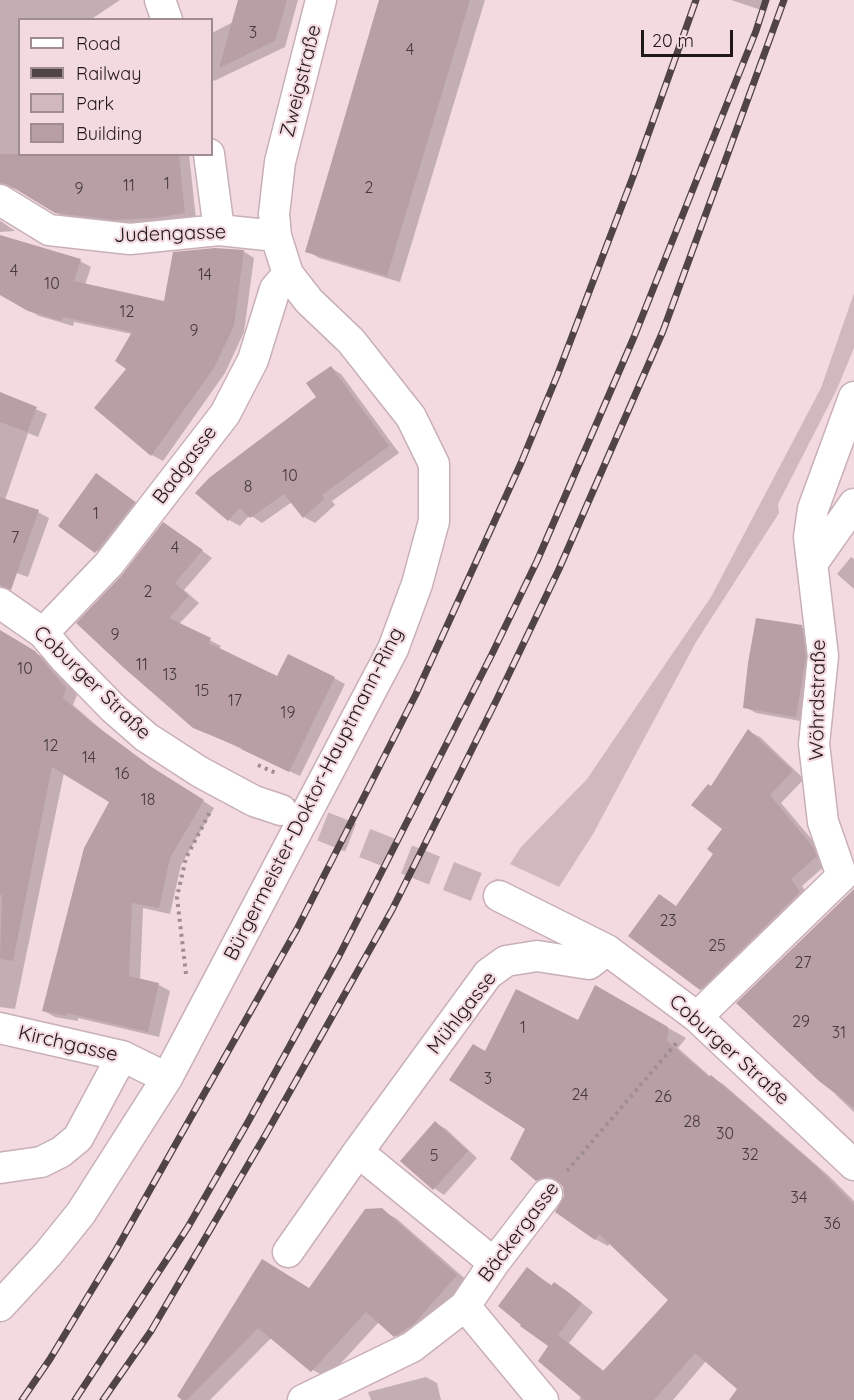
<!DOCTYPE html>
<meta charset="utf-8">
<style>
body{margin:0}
#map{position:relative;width:854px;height:1400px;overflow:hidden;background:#f3dae0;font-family:Quicksand,sans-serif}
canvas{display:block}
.legend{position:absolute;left:18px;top:18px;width:195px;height:138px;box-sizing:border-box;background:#f3dae0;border:2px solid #9f8c90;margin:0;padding:8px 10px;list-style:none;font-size:18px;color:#201719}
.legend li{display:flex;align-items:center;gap:12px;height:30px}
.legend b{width:30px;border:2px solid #9f8c90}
.scale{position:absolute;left:641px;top:30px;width:92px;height:27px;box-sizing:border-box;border:3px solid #201719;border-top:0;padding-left:8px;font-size:18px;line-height:21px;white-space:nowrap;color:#201719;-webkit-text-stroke:4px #f3dae0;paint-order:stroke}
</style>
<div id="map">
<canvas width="854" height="1400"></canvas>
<ul class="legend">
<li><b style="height:8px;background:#fff"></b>Road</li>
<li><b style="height:8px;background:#504447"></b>Railway</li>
<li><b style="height:16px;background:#d0b8be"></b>Park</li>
<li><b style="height:16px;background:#b79fa5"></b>Building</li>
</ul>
<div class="scale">20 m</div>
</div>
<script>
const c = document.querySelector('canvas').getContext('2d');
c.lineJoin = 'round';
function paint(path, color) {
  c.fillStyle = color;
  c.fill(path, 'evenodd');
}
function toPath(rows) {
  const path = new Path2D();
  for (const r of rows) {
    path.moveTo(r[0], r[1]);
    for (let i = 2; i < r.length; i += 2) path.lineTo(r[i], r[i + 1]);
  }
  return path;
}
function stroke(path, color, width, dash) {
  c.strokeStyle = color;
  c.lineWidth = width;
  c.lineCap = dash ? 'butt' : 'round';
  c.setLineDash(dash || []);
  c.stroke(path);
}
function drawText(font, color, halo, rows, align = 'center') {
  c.font = font + ' Quicksand,sans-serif';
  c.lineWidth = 4.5;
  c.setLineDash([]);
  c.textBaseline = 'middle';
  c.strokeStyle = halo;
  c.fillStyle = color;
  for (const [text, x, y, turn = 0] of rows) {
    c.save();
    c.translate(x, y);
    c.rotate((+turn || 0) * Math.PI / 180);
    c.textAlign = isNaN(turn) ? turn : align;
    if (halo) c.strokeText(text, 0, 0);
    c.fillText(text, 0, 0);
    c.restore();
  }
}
paint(toPath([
 [854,293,854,348,837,389,778,504,779,513,696,642,593,834,559,887,510,864,521,847,587,779,711,597,821,388]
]), '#d0b8be');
paint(toPath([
 [0,0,120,0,90,20,20,20,20,154,189,154,196,219,126,225,67,219,20,190,12,188,0,193],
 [239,0,298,0,285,47,214,81,212,79,212,33,233,22],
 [380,0,485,0,400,282,319,258,307,251],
 [731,0,764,0,761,10],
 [0,221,2,222,15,231,0,232],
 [0,237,80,261,91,267,85,285,165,303,243,251,254,258,244,332,225,373,163,461,152,455,96,407,128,368,132,334,74,322,73,326,39,316,0,293],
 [331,368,341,374,399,453,332,501,335,505,315,523,304,517,292,502,262,523,250,515,240,526,229,520,198,493,318,398],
 [0,394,47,414,38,437,28,433,5,500,38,512,49,518,28,577,0,567],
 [107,481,145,509,107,558,60,526],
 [174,530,212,558,184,590,199,603,179,624,221,646,219,649,278,678,334,678,345,684,300,776,194,727,93,637],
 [851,557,854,559,854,589,837,574],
 [801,627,812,633,806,722,756,713,745,707],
 [0,635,47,659,77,695,73,705,103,731,161,774,214,808,181,865,170,914,143,908,140,981,159,985,170,991,159,1037,78,1018,78,1021,55,1017,44,1011,111,802,64,773,15,1009,0,1007],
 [748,731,760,737,804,779,781,803,825,855,828,863,802,886,811,900,713,996,701,989,677,907,716,854,725,829,712,788],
 [854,891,854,1112,836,1095],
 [596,987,686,1038,678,1048,712,1078,723,1084,829,1176,854,1201,854,1400,730,1400,739,1389,706,1361,673,1400,579,1400,582,1396,551,1346,527,1269,553,1286,555,1283,567,1291,593,1312,569,1343,605,1372,670,1300,610,1243,608,1246,595,1239,566,1196,562,1183,554,1184,550,1187,537,1180,527,1128,486,1053,579,1022],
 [435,1123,446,1129,477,1158,444,1195,434,1188],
 [381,1210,397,1219,471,1284,410,1344,395,1335,379,1322,330,1375,322,1375,306,1366,272,1337,210,1400,185,1400,263,1261,310,1289],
 [426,1377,437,1383,441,1400,371,1400,368,1392]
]), '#0003');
paint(toPath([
 [238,0,287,0,275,41,219,68],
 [379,0,470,0,387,276,305,252],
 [0,154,179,154,185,213,154,218,114,220,55,213,9,185,0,183],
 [0,235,81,259,74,281,164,301,173,252,215,248,244,250,234,326,214,368,151,456,94,408,126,369,115,361,132,332,63,317,62,321,28,311,0,295],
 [331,366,389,446,322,495,325,498,303,518,284,494,250,518,240,508,228,521,195,493,209,478,316,397,306,383],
 [0,392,37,407,27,432,0,422],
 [96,473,135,502,95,553,58,526],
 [0,497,39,510,11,590,0,586],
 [163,522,203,550,175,583,189,596,169,618,211,638,209,643,277,676,288,654,335,677,289,772,241,749,242,748,193,728,124,668,76,623,121,576],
 [756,618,802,625,806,656,796,717,743,708,748,663],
 [0,630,35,651,66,688,63,698,91,722,150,766,204,800,170,858,159,908,132,903,129,976,159,983,148,1032,67,1013,67,1016,42,1011,84,848,109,802,52,767,13,961,0,959,2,895,0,895],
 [748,729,793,771,770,795,813,847,817,856,791,879,800,892,700,990,628,936,659,894,676,906,713,854,707,849,722,829,691,805,708,784,711,786],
 [854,889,854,1108,819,1081,736,1003],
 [595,985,668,1027,668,1038,666,1040,709,1077,711,1075,817,1167,854,1205,854,1400,729,1400,737,1389,695,1353,654,1400,584,1400,538,1361,548,1346,520,1326,521,1325,498,1306,527,1267,551,1286,554,1282,582,1303,558,1335,603,1371,668,1300,599,1234,595,1240,555,1212,564,1196,563,1187,558,1181,549,1177,541,1178,536,1181,510,1159,525,1129,449,1080,473,1044,485,1051,516,989,578,1020],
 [435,1121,468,1151,433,1190,400,1161],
 [382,1208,457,1275,415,1323,394,1337,366,1312,311,1372,258,1328,187,1400,182,1400,177,1396,262,1259,309,1288,365,1209]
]), '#b79fa5');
stroke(toPath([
 [281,810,499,896]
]), '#c9b3b8', 30, [30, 15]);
const minor = toPath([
 [160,0,167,20],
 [209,154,219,230],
 [0,200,49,230,130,239,219,230,276,236],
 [812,564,854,504],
 [0,603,43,633,65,659,114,709,146,737,200,772,254,801,281,810],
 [43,633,109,564,225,414,253,360,275,289,288,274],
 [499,896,607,950,697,1017,854,1165],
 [697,1017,842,876,823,822,814,744,823,656,809,537,813,509,854,397],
 [0,1028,122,1056,167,1078],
 [358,1152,494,1263],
 [0,1168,41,1162,61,1152,78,1138,122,1056],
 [288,1252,358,1152,488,974,506,961,537,956,589,964,607,950],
 [0,1306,48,1254,81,1213,167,1078,393,649,417,584,434,521,434,464,411,417,351,341,309,301,288,274,276,236,274,214,280,162,321,0],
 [465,1306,543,1400],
 [303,1400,412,1347,465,1306,494,1263,547,1194]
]);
stroke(minor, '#c8b0b6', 33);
stroke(toPath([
 [258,765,278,774],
 [186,974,177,897,186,858,210,812],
 [567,1171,679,1040]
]), '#9f8d91', 4, [3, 4.5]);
stroke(minor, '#fff', 30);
const rail = toPath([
 [22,1400,50,1359,116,1250,297,929,416,694,521,463,557,376,634,174,696,0],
 [75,1400,188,1227,248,1122,339,956,492,654,537,561,634,337,756,31,766,0],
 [103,1400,151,1331,266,1134,392,910,497,699,559,569,663,331,784,0]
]);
stroke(rail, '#504447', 7);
stroke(rail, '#f3dae0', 4.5, [14]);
drawText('16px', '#46393c', null, [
 ["3",253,33],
 ["4",410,50],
 ["1",167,184],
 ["11",129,186],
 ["2",369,188],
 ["9",79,189],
 ["4",14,271],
 ["14",205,275],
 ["10",52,284],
 ["12",127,312],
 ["9",194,331],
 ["10",290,476],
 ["8",248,487],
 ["1",96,514],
 ["7",15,538],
 ["4",175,548],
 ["2",148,592],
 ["9",115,635],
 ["11",142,665],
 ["10",25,669],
 ["13",170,675],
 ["15",202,691],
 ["17",235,701],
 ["19",288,713],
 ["12",51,746],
 ["14",89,758],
 ["16",122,774],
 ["18",148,800],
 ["23",668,921],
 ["25",717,946],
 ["27",803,963],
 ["29",801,1022],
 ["1",523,1028],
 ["31",839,1033],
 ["3",488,1079],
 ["24",580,1095],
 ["26",663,1097],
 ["28",692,1122],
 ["30",725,1134],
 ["32",750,1155],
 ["5",434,1156],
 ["34",799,1198],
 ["36",832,1224]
]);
drawText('20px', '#201719', '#f3dae0', [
 ["Zweigstraße",301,81,-76],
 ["Judengasse",170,234,-2],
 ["Badgasse",185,465,-53],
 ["Coburger Straße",92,683,44],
 ["Wöhrdstraße",818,700,-89],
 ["Bürgermeister-Doktor-Hauptmann-Ring",314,794,-63],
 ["Mühlgasse",462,1013,-52],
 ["Kirchgasse",68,1044,13],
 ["Coburger Straße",729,1050,42],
 ["Bäckergasse",519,1232,-53]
]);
</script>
